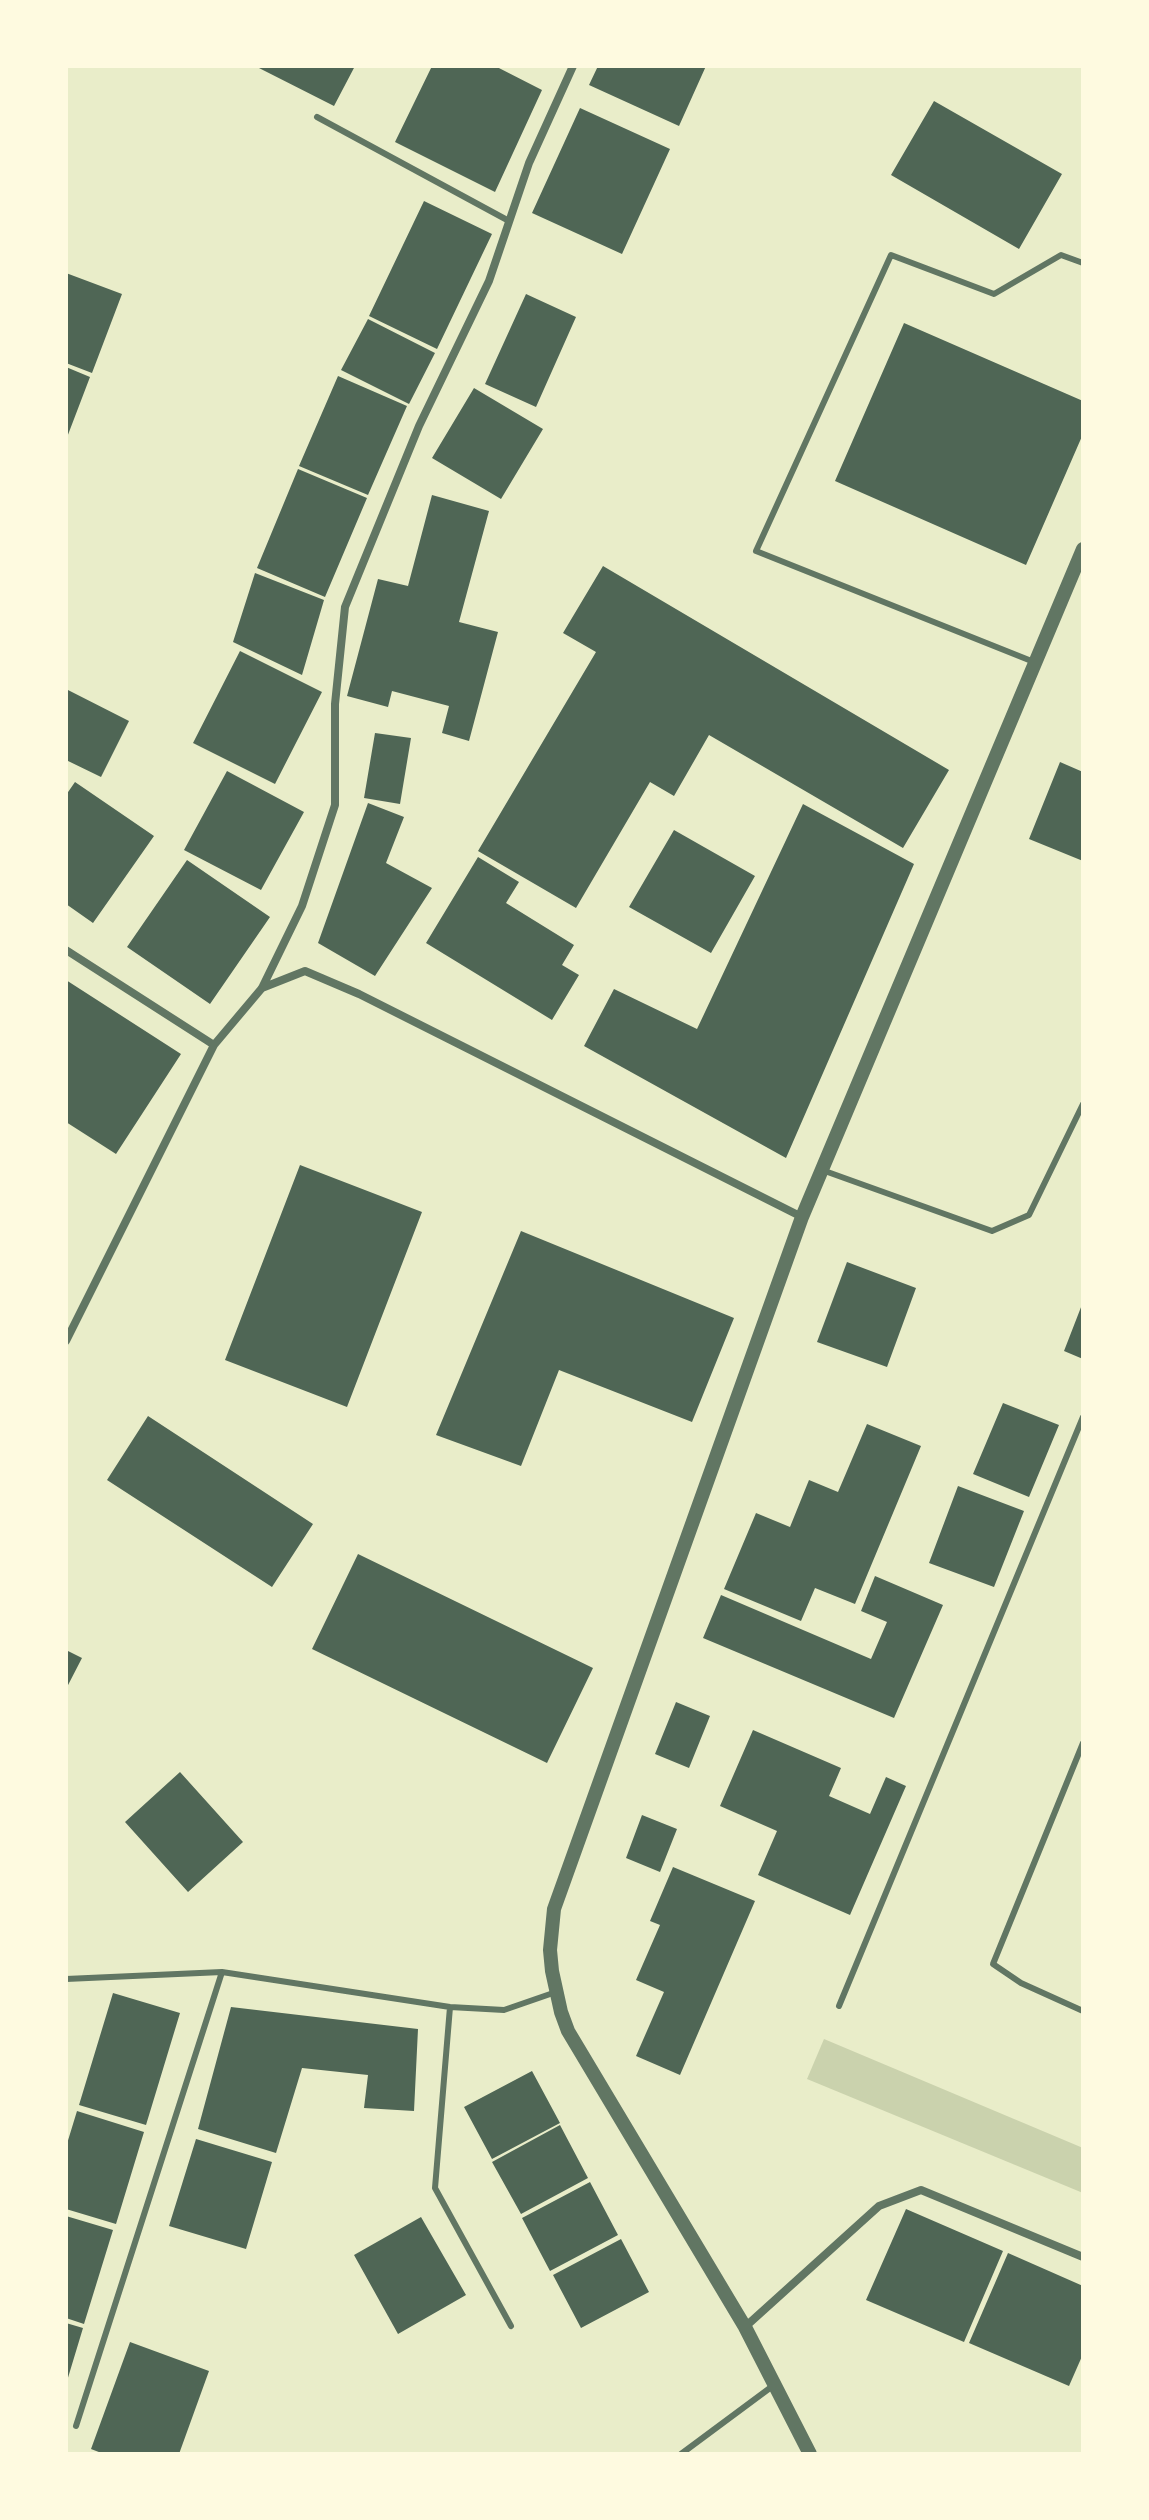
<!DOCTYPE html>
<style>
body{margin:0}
#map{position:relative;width:1149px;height:2520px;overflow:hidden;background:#e9edc9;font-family:"Libre Baskerville",serif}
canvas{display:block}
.frame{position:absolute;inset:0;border:68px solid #fefae0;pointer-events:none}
</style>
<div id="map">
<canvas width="1149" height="2520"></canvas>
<div class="frame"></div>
</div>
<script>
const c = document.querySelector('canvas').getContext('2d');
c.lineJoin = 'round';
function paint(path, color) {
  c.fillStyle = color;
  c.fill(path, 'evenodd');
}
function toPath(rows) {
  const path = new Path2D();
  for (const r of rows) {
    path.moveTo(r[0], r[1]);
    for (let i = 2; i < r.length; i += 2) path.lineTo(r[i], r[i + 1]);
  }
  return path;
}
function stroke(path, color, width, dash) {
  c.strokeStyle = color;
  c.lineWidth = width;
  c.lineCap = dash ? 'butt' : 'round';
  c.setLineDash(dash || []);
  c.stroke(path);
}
paint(toPath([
 [824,2039,1083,2148,1083,2193,807,2079]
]), '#cad2ad');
paint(toPath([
 [255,66,355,66,334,106],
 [432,66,495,66,542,90,495,192,395,142],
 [598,66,706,66,679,126,589,85],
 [934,101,1062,174,1019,249,891,175],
 [580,108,670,149,622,254,532,213],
 [424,201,492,234,437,349,369,316],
 [66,273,122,294,92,373,66,363],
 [526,294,576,317,536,407,485,384],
 [368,319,435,353,409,404,341,370],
 [904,323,1083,401,1083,434,1026,565,835,481],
 [66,367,90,377,66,440],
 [338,376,407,406,368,495,299,466],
 [474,388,543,429,501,499,432,458],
 [298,469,367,498,325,597,257,568],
 [432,495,489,511,459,622,498,632,469,741,442,733,449,706,392,691,388,707,347,696,378,579,408,586],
 [603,566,949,770,903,848,709,735,674,796,650,782,576,908,478,851,596,652,563,633],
 [255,573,324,600,302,675,233,642],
 [240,651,322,692,275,784,193,743],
 [66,689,129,721,101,777,66,760],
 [375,733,411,738,400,804,364,798],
 [1060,762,1083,772,1083,861,1029,839],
 [227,771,304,812,261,890,184,850],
 [75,782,154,836,93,923,66,904,66,795],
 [368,803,404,817,386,863,432,888,375,976,318,943],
 [803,804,914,864,786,1158,584,1046,614,989,697,1029],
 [674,830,755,876,711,953,629,907],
 [478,857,519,882,506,903,574,945,562,965,579,975,552,1020,426,943],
 [187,860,270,917,210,1004,127,947],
 [66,980,181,1054,116,1154,66,1122],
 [300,1165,422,1212,347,1407,225,1360],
 [521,1231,734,1318,692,1422,559,1370,521,1466,436,1435],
 [847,1262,916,1288,887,1367,817,1342],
 [1083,1302,1083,1359,1064,1351],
 [1003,1403,1059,1425,1029,1497,973,1474],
 [148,1416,313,1524,272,1587,107,1480],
 [867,1424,921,1446,855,1604,815,1588,801,1621,724,1589,756,1513,790,1527,809,1480,838,1492],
 [958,1486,1024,1511,994,1587,929,1563],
 [358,1554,593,1668,547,1763,312,1649],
 [875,1576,943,1605,894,1718,703,1638,721,1595,871,1659,887,1622,861,1611],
 [66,1650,82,1658,66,1689],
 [676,1702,710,1716,689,1768,655,1754],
 [753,1730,841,1768,829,1796,870,1814,886,1777,906,1786,850,1915,758,1875,777,1831,720,1806],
 [180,1772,243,1842,188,1892,125,1822],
 [642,1815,677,1829,660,1872,626,1858],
 [673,1867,755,1901,680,2075,636,2056,664,1992,636,1980,660,1925,650,1921],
 [113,1993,180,2013,146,2125,79,2105],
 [231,2007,418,2029,414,2111,364,2108,368,2075,302,2068,276,2153,198,2129],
 [532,2071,560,2123,492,2159,464,2107],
 [77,2111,144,2132,116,2224,66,2209,66,2147],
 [560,2125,588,2178,521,2214,492,2162],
 [196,2139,272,2162,246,2249,169,2226],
 [590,2182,618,2235,550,2271,522,2218],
 [906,2209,1003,2251,964,2342,866,2300],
 [66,2216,113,2230,84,2324,66,2318],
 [421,2217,466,2295,398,2334,354,2255],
 [621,2239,649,2292,581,2328,553,2275],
 [1008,2253,1083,2286,1083,2354,1069,2386,969,2343],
 [66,2323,83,2328,67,2381,66,2381],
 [130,2342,209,2371,179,2454,104,2454,91,2449]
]), '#4f6655');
stroke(toPath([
 [317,117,509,221],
 [1034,662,756,551,891,255,994,294,1061,255,1083,263],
 [822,1170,992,1231,1029,1215,1083,1104],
 [1083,1743,993,1964,1021,1983,1083,2011],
 [66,1979,222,1972,450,2007,504,2010,556,1992],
 [839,2006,1083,1417],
 [450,2007,435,2188,511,2326],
 [76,2426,222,1972],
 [681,2454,774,2385]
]), '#617663', 6);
stroke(toPath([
 [66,950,214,1045],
 [262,988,305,971,359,994,802,1217],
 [66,1341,214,1045,262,988,302,906,335,805,335,704,345,607,419,426,489,281,529,163,573,66],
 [745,2327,879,2206,921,2190,1083,2257]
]), '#617663', 8);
stroke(toPath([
 [810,2454,745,2327,568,2031,561,2012,552,1971,550,1950,554,1909,802,1217,1083,549]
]), '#617663', 14);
</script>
